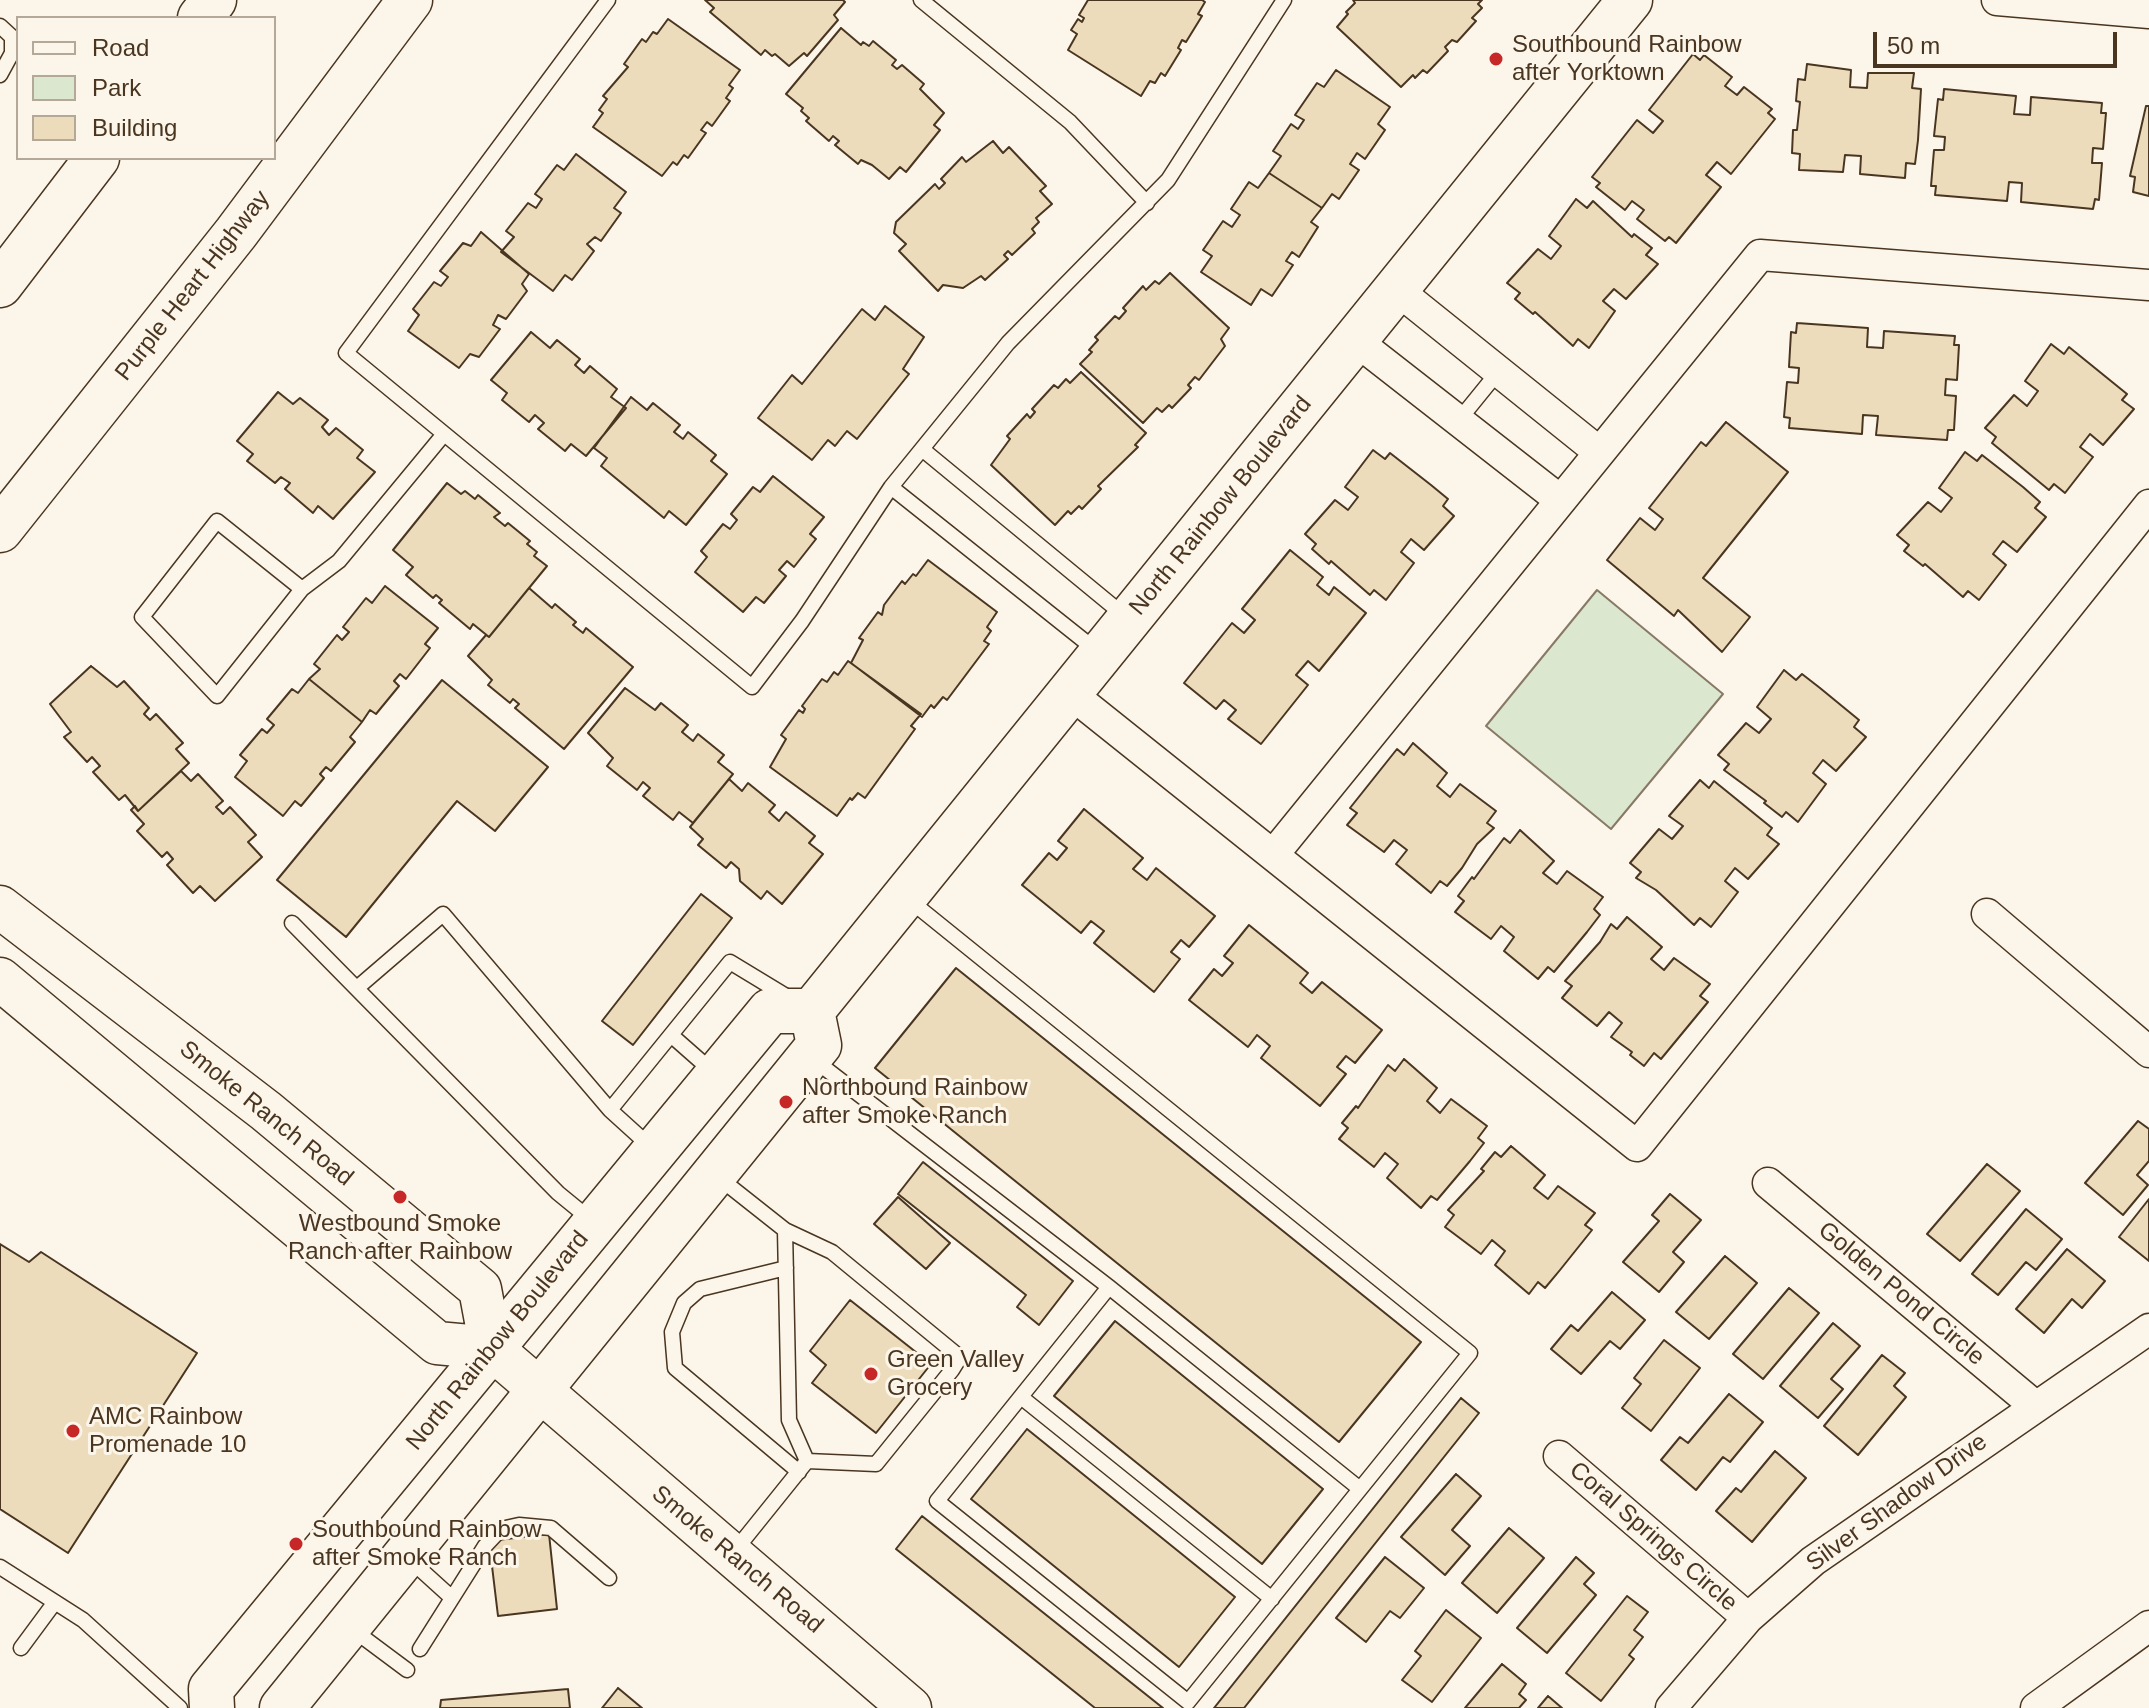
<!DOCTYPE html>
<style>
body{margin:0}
#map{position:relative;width:2149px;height:1708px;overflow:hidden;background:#fbf6e9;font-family:Arial,sans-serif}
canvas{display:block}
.legend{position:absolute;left:16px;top:16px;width:260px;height:144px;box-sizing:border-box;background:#fbf6e9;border:2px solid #b4a999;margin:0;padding:10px 14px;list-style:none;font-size:24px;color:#4a3520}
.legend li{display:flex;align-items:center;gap:16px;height:40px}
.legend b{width:40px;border:2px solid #b4a999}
.scale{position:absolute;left:1873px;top:32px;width:244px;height:36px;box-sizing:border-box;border:4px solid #4a3520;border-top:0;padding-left:10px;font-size:24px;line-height:28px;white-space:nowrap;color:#4a3520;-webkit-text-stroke:6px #fbf6e9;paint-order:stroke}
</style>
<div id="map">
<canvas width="2149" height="1708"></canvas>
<ul class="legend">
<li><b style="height:10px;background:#fbf6e9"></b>Road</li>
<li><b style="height:22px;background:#dce7d0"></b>Park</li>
<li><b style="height:22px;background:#ecdcbc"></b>Building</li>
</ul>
<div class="scale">50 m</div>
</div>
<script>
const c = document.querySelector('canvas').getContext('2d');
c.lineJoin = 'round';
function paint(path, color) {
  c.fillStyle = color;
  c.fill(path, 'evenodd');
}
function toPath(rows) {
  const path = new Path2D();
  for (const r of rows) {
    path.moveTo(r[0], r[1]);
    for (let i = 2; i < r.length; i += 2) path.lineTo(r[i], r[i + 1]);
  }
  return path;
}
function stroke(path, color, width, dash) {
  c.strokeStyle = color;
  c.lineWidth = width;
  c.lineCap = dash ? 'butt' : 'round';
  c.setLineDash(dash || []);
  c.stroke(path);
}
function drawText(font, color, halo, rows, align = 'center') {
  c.font = font + ' Arial,sans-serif';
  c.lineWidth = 6;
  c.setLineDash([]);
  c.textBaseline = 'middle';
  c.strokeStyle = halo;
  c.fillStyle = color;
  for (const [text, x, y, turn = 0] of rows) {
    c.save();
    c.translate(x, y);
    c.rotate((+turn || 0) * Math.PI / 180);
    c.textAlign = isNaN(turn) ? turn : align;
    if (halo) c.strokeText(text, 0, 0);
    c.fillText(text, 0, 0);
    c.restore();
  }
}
const green = toPath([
 [1597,590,1723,694,1611,829,1486,726,1597,590]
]);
paint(green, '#dce7d0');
stroke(green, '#887966', 2);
const building = toPath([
 [705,0,843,0,845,2,834,15,838,20,807,56,804,53,789,66,775,54,772,56,765,50,761,55,710,12,714,8,705,0],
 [1088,0,1202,0,1205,2,1198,14,1202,16,1186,42,1182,40,1178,48,1181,50,1165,76,1161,73,1155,83,1150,81,1141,96,1068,50,1077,34,1071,30,1078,19,1082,22,1084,18,1079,15,1088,0],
 [1353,0,1482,0,1478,4,1482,8,1472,18,1476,21,1457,42,1452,40,1445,47,1448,51,1427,73,1423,70,1415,78,1413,75,1401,87,1337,27,1348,14,1346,12,1355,3,1353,0],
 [668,19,740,70,729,85,733,88,726,98,730,101,712,126,707,122,701,130,706,133,688,158,684,155,677,165,673,162,662,176,593,127,603,113,599,110,607,99,603,96,628,67,624,64,642,39,646,42,653,32,657,34,668,19],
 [841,28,861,45,863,42,869,46,873,41,896,60,892,65,897,69,902,65,924,84,920,89,944,113,934,125,940,130,906,172,900,167,889,179,872,165,861,160,858,164,835,145,839,141,833,136,829,141,806,121,809,118,801,111,803,108,786,94,841,28],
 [1693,54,1700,60,1704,55,1732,77,1725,86,1737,95,1744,87,1772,109,1768,113,1775,119,1731,174,1717,162,1706,175,1721,187,1676,243,1669,237,1665,241,1637,219,1644,210,1632,201,1625,210,1596,187,1600,183,1592,177,1637,120,1653,133,1663,121,1649,110,1693,54],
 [1807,64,1851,70,1850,87,1867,88,1868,73,1914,73,1912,88,1921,89,1918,140,1915,164,1906,163,1905,178,1860,174,1861,156,1845,155,1843,172,1799,170,1800,154,1792,153,1793,130,1797,130,1800,102,1796,101,1798,79,1805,80,1807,64],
 [1336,70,1390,107,1378,124,1385,130,1365,159,1357,153,1350,164,1359,170,1339,199,1332,194,1322,208,1269,173,1281,156,1273,151,1291,124,1298,129,1304,120,1295,115,1317,83,1324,87,1336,70],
 [1944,89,2016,96,2014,114,2030,115,2031,97,2102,103,2101,113,2106,113,2103,149,2093,148,2092,163,2102,163,2099,200,2095,199,2093,209,2021,202,2022,183,2009,182,2007,201,1935,195,1936,186,1931,186,1934,150,1944,150,1945,137,1934,136,1938,99,1943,100,1944,89],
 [2146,106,2149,106,2149,196,2133,192,2135,177,2130,176,2146,106],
 [993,141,1003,153,1009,147,1046,186,1040,191,1052,204,1036,218,1039,222,1032,229,1035,233,1012,255,1008,251,1004,255,1008,259,985,280,981,276,963,288,943,285,938,291,899,251,906,244,894,233,896,222,935,184,939,189,945,183,941,179,962,157,966,162,993,141],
 [576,154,626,192,614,208,621,213,601,241,595,237,587,244,594,251,572,280,565,275,553,291,501,252,514,237,506,231,528,203,536,208,542,199,535,194,557,165,564,170,576,154],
 [1269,173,1322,208,1311,222,1318,227,1299,257,1292,252,1286,261,1293,265,1272,296,1261,289,1251,305,1201,272,1212,256,1203,250,1223,221,1232,227,1240,215,1231,209,1249,182,1258,188,1269,173],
 [1576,199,1587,208,1593,201,1632,237,1634,234,1652,248,1646,255,1658,264,1626,299,1614,289,1603,301,1615,311,1589,348,1578,339,1573,346,1535,312,1533,314,1515,299,1520,293,1507,283,1538,249,1551,259,1561,246,1549,236,1576,199],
 [481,232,529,274,522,284,527,291,506,319,498,315,493,325,500,329,479,357,470,354,459,368,408,331,419,315,413,309,434,282,441,286,448,277,440,271,463,243,471,246,481,232],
 [1170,273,1229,328,1221,339,1225,346,1199,380,1195,377,1188,385,1191,388,1172,408,1169,405,1162,412,1157,408,1143,423,1080,364,1092,352,1089,350,1098,340,1095,337,1115,316,1119,319,1126,311,1123,308,1143,286,1146,290,1155,281,1159,284,1170,273],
 [885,306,924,337,903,369,909,374,857,439,847,431,835,446,828,440,812,460,758,418,792,375,802,384,862,309,875,320,885,306],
 [1797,323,1868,328,1867,347,1883,348,1884,331,1955,336,1954,345,1959,345,1957,380,1946,379,1945,395,1956,396,1954,430,1948,430,1947,440,1876,435,1878,416,1863,415,1862,434,1789,428,1790,418,1784,417,1787,382,1798,383,1799,368,1789,367,1791,332,1796,333,1797,323],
 [531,332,550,348,557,340,580,359,575,365,584,373,590,366,617,389,611,397,626,408,586,456,571,444,565,451,538,429,544,423,535,415,529,422,502,400,507,393,491,380,531,332],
 [2051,344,2064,354,2069,347,2127,394,2122,400,2134,409,2103,445,2090,434,2080,447,2093,457,2065,493,2054,484,2049,490,1992,443,1996,437,1985,428,2014,395,2027,406,2038,391,2025,381,2051,344],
 [1081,372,1146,433,1135,445,1138,447,1098,486,1101,489,1082,509,1079,506,1071,514,1068,511,1055,525,991,465,1010,439,1007,436,1027,414,1030,418,1035,412,1032,409,1054,385,1058,388,1066,379,1070,383,1081,372],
 [278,392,293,404,300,398,328,420,322,427,329,435,336,428,363,450,357,458,375,472,333,519,318,506,313,513,285,489,290,483,281,477,275,483,247,461,253,454,237,441,278,392],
 [631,397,647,410,653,403,680,425,674,432,683,439,688,432,716,455,711,461,727,474,686,525,669,511,664,518,601,466,607,458,594,448,631,397],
 [1726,422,1788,472,1703,578,1750,617,1722,652,1678,610,1674,616,1607,560,1640,518,1655,530,1663,519,1649,508,1701,442,1706,446,1726,422],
 [1373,450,1385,459,1390,453,1431,485,1448,499,1443,506,1454,516,1424,550,1411,539,1401,552,1414,563,1386,600,1374,590,1370,595,1331,561,1329,564,1312,549,1316,544,1305,534,1335,500,1348,510,1358,497,1345,487,1373,450],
 [1965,452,1977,461,1982,455,2023,487,2040,502,2035,508,2046,517,2017,552,2003,541,1993,554,2006,565,1979,600,1968,591,1963,597,1925,564,1923,566,1904,551,1909,545,1897,535,1928,502,1941,512,1952,498,1939,488,1965,452],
 [773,476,824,517,810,534,816,539,794,567,787,561,779,570,786,576,764,603,756,597,743,612,695,572,707,557,701,551,723,524,730,529,737,520,731,514,753,487,760,492,773,476],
 [447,483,461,494,465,491,475,499,478,495,500,513,494,517,505,526,508,523,530,541,527,544,537,552,534,556,547,566,489,637,473,624,470,629,439,603,442,600,436,595,433,598,406,575,413,567,393,550,447,483],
 [1290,550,1323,577,1317,585,1329,595,1334,587,1366,613,1319,671,1308,661,1296,675,1308,685,1261,744,1228,719,1236,710,1224,700,1216,709,1184,683,1232,623,1244,633,1255,620,1242,609,1290,550],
 [928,560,997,612,987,627,991,631,984,641,989,644,947,700,943,697,934,708,931,705,922,717,851,663,863,640,859,638,878,612,882,615,884,605,902,581,905,584,913,574,916,576,928,560],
 [385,586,438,628,425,644,430,648,406,679,400,674,394,681,399,686,376,714,370,710,362,722,309,679,320,669,314,664,337,635,342,640,349,632,343,627,366,598,372,603,385,586],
 [529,588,552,608,555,604,576,622,573,625,583,633,586,628,633,667,564,749,515,708,519,704,513,699,510,703,488,685,492,680,468,656,486,635,489,637,529,588],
 [848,661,921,714,911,726,915,729,865,798,858,793,852,800,850,798,837,816,770,767,786,739,781,735,799,710,803,713,805,709,802,706,822,679,827,682,834,672,838,675,848,661],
 [91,666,117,687,124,681,149,708,144,714,150,720,156,714,183,743,176,749,189,763,138,811,125,795,119,800,93,772,100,766,92,757,87,762,64,737,71,732,50,704,91,666],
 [1784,670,1796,680,1802,674,1820,688,1859,720,1854,727,1866,737,1836,771,1823,760,1813,773,1826,784,1798,822,1786,812,1782,817,1764,803,1766,801,1724,770,1729,764,1718,755,1746,723,1759,733,1771,719,1757,707,1784,670],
 [309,679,362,722,350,737,355,742,331,771,326,767,320,774,324,778,301,806,295,801,283,816,235,777,247,761,240,755,262,729,267,733,274,725,267,719,292,689,298,693,309,679],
 [442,680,548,767,495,831,457,801,346,937,277,880,442,680],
 [625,688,655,710,661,703,688,725,682,732,693,741,698,734,724,755,718,762,733,774,693,823,679,812,673,820,643,796,650,788,643,782,637,790,607,766,613,758,588,733,625,688],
 [1413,743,1447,773,1437,786,1450,797,1460,784,1496,811,1487,823,1494,828,1477,844,1462,868,1447,886,1440,881,1431,893,1396,864,1407,850,1394,840,1384,852,1347,825,1357,813,1350,808,1397,749,1404,755,1413,743],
 [181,771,191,781,198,774,223,801,216,807,223,814,230,807,256,835,248,842,262,857,215,901,200,886,193,893,167,865,173,859,167,852,162,857,137,831,144,824,131,810,135,806,138,811,181,771],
 [729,779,742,791,748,783,775,805,769,812,779,821,786,812,815,836,809,843,823,854,782,904,767,891,761,899,740,881,739,869,731,862,726,868,698,845,703,839,690,827,729,779],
 [1700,780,1709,788,1714,781,1772,828,1767,835,1779,844,1748,879,1735,868,1725,881,1738,892,1711,927,1700,918,1694,925,1656,890,1636,878,1641,872,1630,863,1659,829,1672,839,1683,826,1669,816,1700,780],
 [1084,809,1143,858,1133,869,1147,880,1156,868,1215,916,1189,947,1181,940,1171,952,1180,959,1154,992,1094,943,1104,931,1091,921,1081,933,1022,885,1049,853,1057,860,1067,848,1058,841,1084,809],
 [1520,830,1554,861,1543,873,1557,884,1567,871,1603,897,1594,909,1600,915,1587,932,1554,972,1548,967,1538,979,1504,951,1514,937,1501,926,1491,939,1455,912,1464,901,1458,896,1472,877,1474,879,1504,838,1510,843,1520,830],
 [701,894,732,918,633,1045,602,1021,701,894],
 [1627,917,1662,947,1651,959,1664,970,1674,958,1710,984,1700,996,1708,1002,1661,1059,1654,1053,1644,1066,1630,1055,1632,1052,1611,1037,1622,1023,1609,1012,1597,1026,1562,998,1572,986,1565,981,1600,942,1611,924,1617,929,1627,917],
 [1249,925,1308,973,1300,983,1312,993,1322,982,1382,1030,1355,1063,1346,1056,1337,1067,1346,1074,1320,1106,1261,1058,1270,1046,1257,1035,1248,1047,1189,1000,1214,969,1222,976,1233,963,1224,956,1249,925],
 [956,968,1421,1342,1339,1442,875,1068,956,968],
 [1404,1059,1437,1088,1427,1101,1440,1113,1451,1099,1487,1126,1478,1138,1484,1143,1470,1161,1437,1200,1431,1196,1421,1208,1387,1178,1398,1164,1385,1153,1374,1167,1339,1139,1348,1128,1342,1123,1356,1106,1358,1108,1388,1065,1395,1071,1404,1059],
 [2138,1121,2149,1129,2149,1161,2137,1175,2148,1185,2123,1215,2085,1183,2138,1121],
 [1511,1146,1545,1175,1534,1188,1548,1199,1558,1186,1595,1213,1585,1225,1592,1230,1560,1270,1545,1288,1538,1282,1529,1294,1495,1265,1505,1251,1492,1240,1481,1254,1445,1227,1454,1215,1448,1210,1484,1171,1481,1169,1495,1152,1501,1157,1511,1146],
 [923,1162,1073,1281,1039,1325,1017,1307,1026,1295,898,1194,923,1162],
 [1987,1164,2020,1191,1960,1261,1927,1234,1987,1164],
 [1670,1194,1701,1220,1673,1252,1684,1262,1659,1292,1623,1262,1659,1221,1652,1215,1670,1194],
 [898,1197,950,1243,926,1269,874,1224,898,1197],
 [2149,1199,2149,1261,2119,1237,2149,1199],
 [2026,1209,2062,1239,2036,1270,2026,1262,1998,1295,1972,1274,2026,1209],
 [0,1244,29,1262,41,1252,197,1353,68,1553,0,1509,0,1244],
 [2067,1249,2105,1281,2082,1308,2072,1299,2044,1333,2016,1309,2067,1249],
 [1725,1256,1757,1283,1709,1339,1676,1312,1725,1256],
 [1789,1288,1819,1313,1763,1379,1733,1354,1789,1288],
 [1612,1292,1645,1320,1620,1349,1610,1341,1581,1374,1551,1349,1571,1325,1578,1331,1612,1292],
 [850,1300,931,1364,876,1433,812,1383,826,1365,810,1351,850,1300],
 [1115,1321,1323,1489,1262,1564,1054,1396,1115,1321],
 [1833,1323,1860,1346,1831,1379,1843,1389,1818,1418,1780,1386,1833,1323],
 [1664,1340,1700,1368,1651,1431,1622,1408,1641,1384,1634,1378,1664,1340],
 [1882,1355,1905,1373,1894,1386,1906,1397,1858,1455,1824,1426,1882,1355],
 [1729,1394,1763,1422,1730,1462,1723,1457,1696,1490,1661,1460,1680,1437,1688,1443,1729,1394],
 [1461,1398,1479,1413,1244,1708,1214,1708,1461,1398],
 [1027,1429,1235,1597,1179,1667,971,1499,1027,1429],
 [1775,1451,1806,1478,1752,1542,1716,1511,1736,1488,1741,1492,1775,1451],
 [1456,1474,1481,1496,1452,1530,1470,1546,1445,1575,1401,1537,1456,1474],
 [922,1516,1163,1708,1095,1708,896,1549,922,1516],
 [1509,1528,1544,1558,1497,1613,1462,1583,1509,1528],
 [549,1534,557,1609,498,1616,489,1541,549,1534],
 [1385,1557,1424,1588,1400,1618,1390,1611,1366,1642,1336,1618,1385,1557],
 [1576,1557,1594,1573,1584,1584,1596,1595,1547,1653,1517,1628,1576,1557],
 [1627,1596,1648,1612,1634,1630,1643,1637,1629,1655,1634,1659,1601,1701,1566,1673,1627,1596],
 [1446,1610,1481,1638,1432,1702,1402,1680,1421,1656,1415,1651,1446,1610],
 [1502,1664,1526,1684,1519,1694,1526,1700,1519,1708,1465,1708,1502,1664],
 [618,1688,642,1708,602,1708,618,1688],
 [568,1689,570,1708,440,1708,441,1700,568,1689],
 [1548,1696,1562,1708,1538,1708,1548,1696]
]);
paint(building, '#ecdcbc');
stroke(building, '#4a3520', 2);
const lane = toPath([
 [608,0,346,353,752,687,802,621,891,487,1008,343,1168,180,1284,0],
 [921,0,1070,122,1147,203],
 [0,26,12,37,12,53,0,75],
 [1459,420,1498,372],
 [922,449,1126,617],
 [891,487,1097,651],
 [302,589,217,521,142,617,217,696,302,589,339,561,444,434],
 [908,899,1470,1353,1188,1702,937,1501,1109,1287],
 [292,923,558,1193,591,1220],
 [357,988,443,914,610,1110],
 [671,1035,713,1072],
 [813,1059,1109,1287,1360,1489],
 [653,1149,610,1110,730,962,791,999],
 [718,1177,785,1230,789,1420,807,1461,733,1553],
 [785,1230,832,1252,956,1354,957,1362,952,1370,876,1464,807,1461],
 [786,1268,700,1289,684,1303,672,1332,675,1368,799,1472],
 [1021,1397,1272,1599],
 [409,1559,452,1598],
 [0,1567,83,1620,180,1708],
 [352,1629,407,1670],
 [21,1648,55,1602],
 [420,1649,485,1546,501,1529,519,1525,551,1528,609,1578]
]);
const street = toPath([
 [1997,0,2149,13],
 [1396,289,1599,452],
 [1355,340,1560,500],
 [1070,693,1637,1146,2149,505],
 [1273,855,1760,255,2149,285],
 [1987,914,2149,1052],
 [1768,1183,2035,1406],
 [1559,1456,1748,1618],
 [1671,1708,1748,1618,1813,1561,2149,1329],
 [2036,1708,2149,1626]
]);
const secondary = toPath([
 [0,907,266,1111,480,1289,491,1348],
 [0,979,437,1343,491,1348,910,1708]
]);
const primary = toPath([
 [212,1708,211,1689,770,1011,812,1011],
 [282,1708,819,1045,812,1011,1630,0]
]);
const highway = toPath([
 [200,18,214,0],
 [0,285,97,158],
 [0,530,236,233,410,0]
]);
stroke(lane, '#4a3520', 17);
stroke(street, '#4a3520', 33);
stroke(secondary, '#4a3520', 45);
stroke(primary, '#4a3520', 47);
stroke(highway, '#4a3520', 47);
stroke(lane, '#fbf6e9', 14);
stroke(street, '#fbf6e9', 30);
stroke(secondary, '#fbf6e9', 42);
stroke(primary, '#fbf6e9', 44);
stroke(highway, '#fbf6e9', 44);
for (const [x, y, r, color] of [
 [1496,59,8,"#c62828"],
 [786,1102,8,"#c62828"],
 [400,1197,8,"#c62828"],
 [871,1374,8,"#c62828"],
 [73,1431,8,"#c62828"],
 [296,1544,8,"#c62828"]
]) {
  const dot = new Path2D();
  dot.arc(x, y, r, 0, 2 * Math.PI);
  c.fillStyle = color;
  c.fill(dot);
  stroke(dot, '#fbf6e9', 3);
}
drawText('24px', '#4a3520', '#fbf6e9', [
 ["Southbound Rainbow",1512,45],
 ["after Yorktown",1512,73],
 ["Northbound Rainbow",802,1088],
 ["after Smoke Ranch",802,1116],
 ["Westbound Smoke",400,1224,"center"],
 ["Ranch after Rainbow",400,1252,"center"],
 ["Green Valley",887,1360],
 ["Grocery",887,1388],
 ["AMC Rainbow",89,1417],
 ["Promenade 10",89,1445],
 ["Southbound Rainbow",312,1530],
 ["after Smoke Ranch",312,1558]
], 'left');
drawText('24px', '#4a3520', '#fbf6e9', [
 ["Purple Heart Highway",193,286,-52],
 ["North Rainbow Boulevard",1221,506,-51],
 ["Smoke Ranch Road",266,1114,39],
 ["Golden Pond Circle",1901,1294,40],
 ["North Rainbow Boulevard",498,1341,-51],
 ["Silver Shadow Drive",1897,1503,-36],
 ["Coral Springs Circle",1653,1537,41],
 ["Smoke Ranch Road",737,1560,40]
]);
</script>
